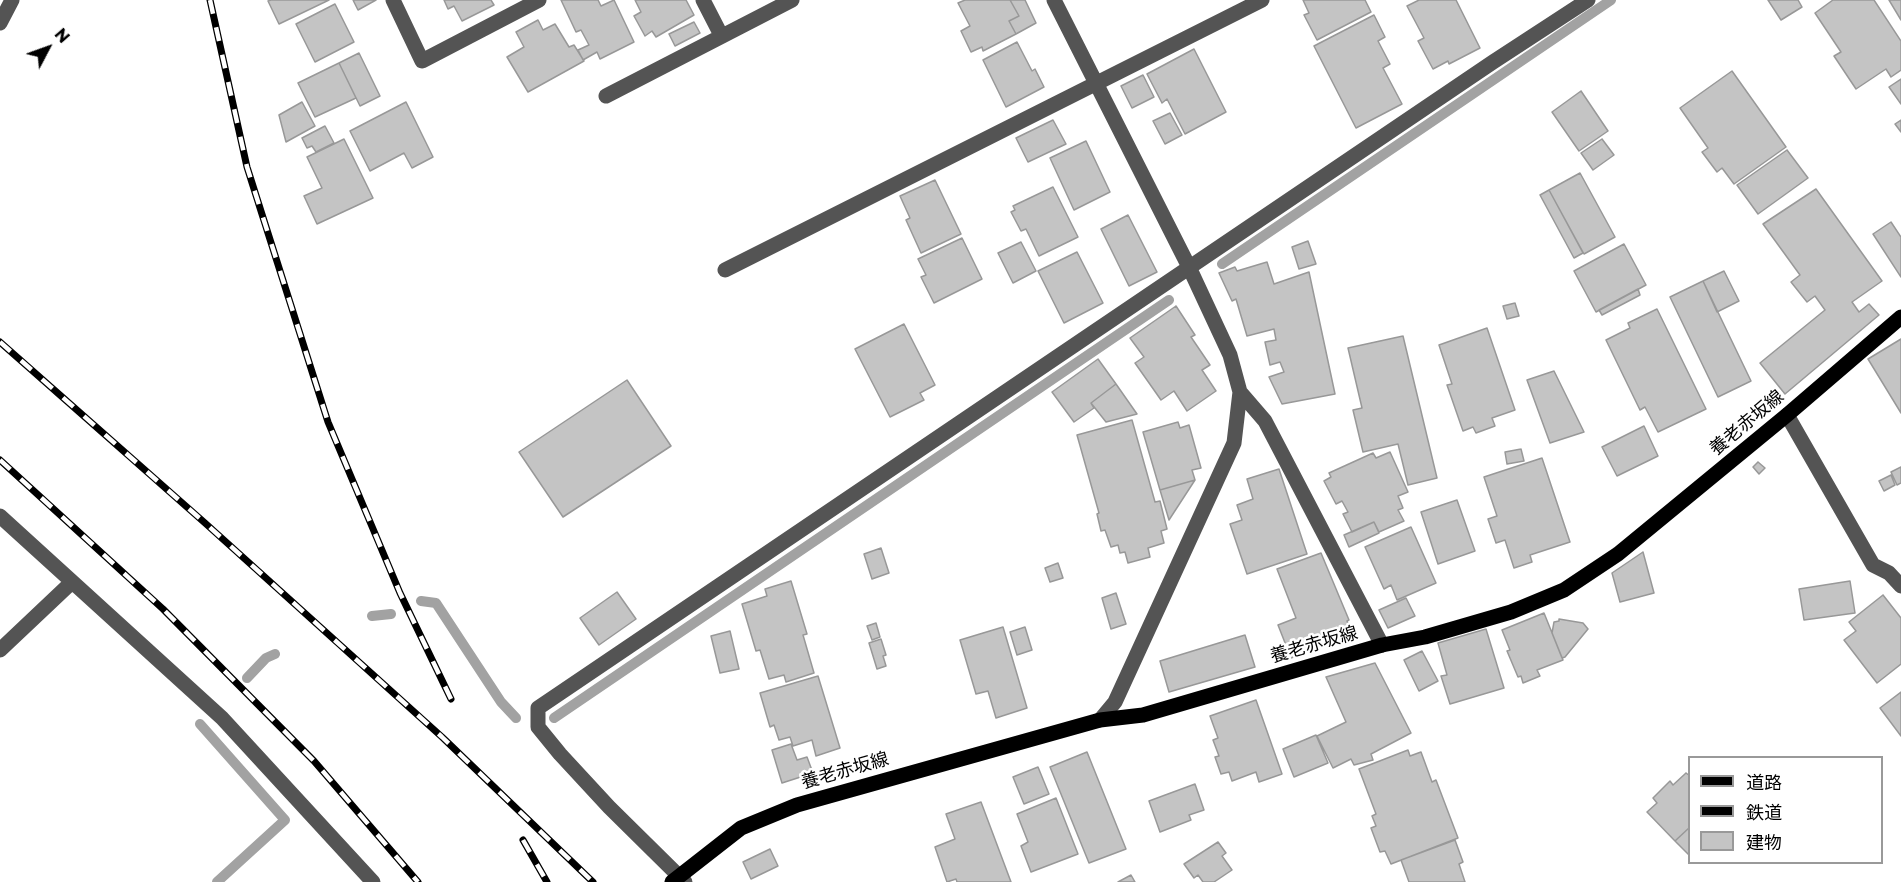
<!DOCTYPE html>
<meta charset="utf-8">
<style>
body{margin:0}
#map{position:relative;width:1901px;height:882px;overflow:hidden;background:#fff;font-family:Montserrat,"Noto Sans JP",sans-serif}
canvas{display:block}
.legend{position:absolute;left:1688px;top:756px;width:195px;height:108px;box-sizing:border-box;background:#fff;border:2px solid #999;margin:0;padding:8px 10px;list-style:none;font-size:18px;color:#000}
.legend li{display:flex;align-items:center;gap:12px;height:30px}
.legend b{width:30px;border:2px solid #999}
.north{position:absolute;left:18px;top:18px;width:60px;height:60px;-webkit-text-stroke:4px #fff;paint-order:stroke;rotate:49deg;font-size:16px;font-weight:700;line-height:24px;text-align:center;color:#000}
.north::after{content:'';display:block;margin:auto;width:21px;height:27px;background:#000;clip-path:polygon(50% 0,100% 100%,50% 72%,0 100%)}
</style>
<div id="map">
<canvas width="1901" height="882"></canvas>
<ul class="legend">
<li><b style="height:8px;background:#000"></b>道路</li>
<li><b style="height:8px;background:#000"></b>鉄道</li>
<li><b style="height:16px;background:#c4c4c4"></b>建物</li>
</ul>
<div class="north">N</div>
</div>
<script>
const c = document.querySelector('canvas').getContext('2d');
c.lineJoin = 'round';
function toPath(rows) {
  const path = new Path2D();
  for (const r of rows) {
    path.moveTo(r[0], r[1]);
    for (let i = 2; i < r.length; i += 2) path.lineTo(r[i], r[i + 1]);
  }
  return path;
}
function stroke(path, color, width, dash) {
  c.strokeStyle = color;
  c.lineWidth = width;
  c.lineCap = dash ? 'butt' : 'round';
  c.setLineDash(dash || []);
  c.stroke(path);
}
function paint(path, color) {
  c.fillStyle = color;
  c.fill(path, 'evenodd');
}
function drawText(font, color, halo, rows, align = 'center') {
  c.font = font + ' Montserrat,"Noto Sans JP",sans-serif';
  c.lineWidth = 5;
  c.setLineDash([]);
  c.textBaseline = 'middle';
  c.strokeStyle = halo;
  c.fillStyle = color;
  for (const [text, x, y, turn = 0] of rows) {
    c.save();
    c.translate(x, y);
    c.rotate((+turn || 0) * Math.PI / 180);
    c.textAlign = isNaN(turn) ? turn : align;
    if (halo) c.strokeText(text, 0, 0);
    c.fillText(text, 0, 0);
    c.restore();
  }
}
stroke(toPath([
 [1222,264,1611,0],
 [421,601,436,603,501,702,516,718],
 [372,616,391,614],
 [247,678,266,658,275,654],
 [554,718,1169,300],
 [200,724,285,820,217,882]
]), '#a2a2a2', 10);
const building = toPath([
 [271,0,329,0,279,24,268,1,271,0],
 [353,0,376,0,358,10,353,0],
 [444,0,491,0,494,5,462,21,454,6,448,9,444,0],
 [561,0,598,0,601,6,614,0,634,42,600,59,597,52,583,60,578,50,589,45,581,30,576,32,561,0],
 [635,0,686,0,694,15,656,37,652,31,645,36,634,16,641,12,635,0],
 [965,0,1010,0,1019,16,1009,21,1016,34,983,51,982,47,971,52,961,31,970,26,958,3,965,0],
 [1010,0,1025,0,1036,23,1016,34,1009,21,1019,16,1010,0],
 [1303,0,1365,0,1371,12,1317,40,1304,15,1309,13,1303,0],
 [1419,0,1456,0,1480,48,1449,64,1448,61,1433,69,1418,41,1424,38,1407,6,1419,0],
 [1768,0,1798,0,1802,7,1781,20,1768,0],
 [1833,0,1874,0,1901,41,1901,70,1891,77,1886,69,1856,89,1834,56,1841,52,1815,13,1833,0],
 [1889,0,1901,0,1901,20,1889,0],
 [335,4,354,42,315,62,296,24,335,4],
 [1374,15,1385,37,1378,41,1390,64,1383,68,1402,104,1356,128,1314,46,1374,15],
 [538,20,543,30,555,24,569,47,574,45,584,61,528,92,507,57,524,47,516,32,538,20],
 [694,22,700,33,675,46,669,34,694,22],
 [1017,42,1032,71,1035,69,1044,87,1006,107,983,60,1017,42],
 [1194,49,1226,112,1185,134,1167,99,1162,103,1147,74,1194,49],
 [359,53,380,96,360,106,339,63,359,53],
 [339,63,356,98,315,117,298,83,339,63],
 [1732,71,1786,147,1734,184,1722,168,1717,172,1702,152,1708,148,1680,108,1732,71],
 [1143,75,1154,97,1132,108,1121,86,1143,75],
 [1901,79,1901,104,1889,87,1901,79],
 [1581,91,1608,131,1579,151,1552,112,1581,91],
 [302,102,315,126,286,142,279,115,302,102],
 [406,102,433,157,412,168,404,153,370,171,350,131,406,102],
 [1170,113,1182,135,1165,144,1153,121,1170,113],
 [1053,120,1066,144,1028,162,1016,138,1053,120],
 [1901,120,1901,132,1895,124,1901,120],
 [325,126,334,143,316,152,312,146,307,148,302,138,325,126],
 [344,139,373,198,317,224,304,196,322,188,307,157,344,139],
 [1602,139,1614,155,1593,170,1581,153,1602,139],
 [1086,141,1110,192,1074,210,1050,158,1086,141],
 [1787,150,1808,178,1758,214,1737,185,1787,150],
 [1580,173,1615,237,1584,254,1549,190,1580,173],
 [935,180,961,234,921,253,906,220,910,218,900,196,935,180],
 [1053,187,1078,237,1039,256,1026,229,1021,231,1011,212,1015,210,1013,206,1053,187],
 [1816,189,1882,281,1852,302,1859,312,1869,304,1879,315,1785,394,1760,363,1825,310,1815,296,1807,302,1791,282,1800,275,1763,224,1816,189],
 [1549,190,1583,253,1574,258,1540,195,1549,190],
 [1128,215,1157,272,1129,286,1101,229,1128,215],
 [1891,222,1901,237,1901,277,1873,234,1891,222],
 [962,238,982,279,934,303,921,277,926,275,918,259,962,238],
 [1308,241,1316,264,1299,269,1292,247,1308,241],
 [1021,242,1036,271,1013,283,998,253,1021,242],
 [1624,244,1646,285,1596,312,1574,271,1624,244],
 [1077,252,1103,303,1064,323,1038,271,1077,252],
 [1267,262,1274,284,1309,272,1335,394,1282,404,1269,377,1284,372,1280,362,1270,365,1265,342,1276,340,1274,329,1247,336,1236,299,1232,301,1219,273,1235,267,1237,271,1267,262],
 [1724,271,1739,301,1717,312,1703,281,1724,271],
 [1703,281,1751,381,1718,397,1670,297,1703,281],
 [1638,289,1640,295,1602,315,1599,310,1638,289],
 [1515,303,1519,316,1507,319,1503,306,1515,303],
 [1176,306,1195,335,1191,337,1210,365,1202,370,1216,391,1187,411,1174,391,1161,400,1135,363,1144,357,1130,338,1176,306],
 [1657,309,1706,409,1658,432,1645,407,1640,410,1606,340,1630,328,1628,323,1657,309],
 [904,324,935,385,920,393,924,400,890,417,855,349,904,324],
 [1487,328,1515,410,1492,418,1495,426,1476,433,1473,427,1463,431,1447,385,1452,384,1439,345,1487,328],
 [1403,336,1437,478,1408,485,1398,444,1363,452,1353,410,1362,408,1348,348,1403,336],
 [1901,339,1901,413,1868,359,1901,339],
 [1098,359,1116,384,1091,403,1094,408,1074,422,1052,392,1098,359],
 [1554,371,1584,432,1550,443,1527,380,1554,371],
 [627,380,671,446,563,517,519,452,627,380],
 [1116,384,1137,414,1106,422,1091,403,1116,384],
 [1132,420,1155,502,1160,501,1167,529,1161,531,1164,543,1148,548,1150,557,1128,563,1125,552,1120,553,1118,545,1111,547,1105,530,1101,531,1097,514,1099,513,1077,435,1132,420],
 [1178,422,1180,428,1189,425,1201,468,1192,470,1195,480,1160,490,1143,432,1178,422],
 [1644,426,1658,456,1617,476,1602,447,1644,426],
 [1521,449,1524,461,1507,464,1505,452,1521,449],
 [1390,452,1408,492,1398,496,1403,508,1398,510,1404,521,1379,532,1374,522,1352,532,1343,514,1348,512,1342,501,1336,504,1324,481,1331,477,1329,473,1373,453,1376,458,1390,452],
 [1542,458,1570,542,1530,555,1532,562,1514,568,1505,540,1496,543,1488,519,1497,516,1484,477,1542,458],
 [1758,462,1765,468,1759,474,1753,467,1758,462],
 [1901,467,1901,483,1897,485,1891,472,1901,467],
 [1279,469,1307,554,1247,574,1230,524,1242,520,1237,505,1253,499,1247,479,1279,469],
 [1891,475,1895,485,1884,491,1879,481,1891,475],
 [1195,480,1169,520,1160,490,1195,480],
 [1457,500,1475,551,1438,564,1421,512,1457,500],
 [1374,522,1379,533,1349,547,1344,535,1374,522],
 [1411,527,1436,583,1397,600,1391,585,1384,589,1365,547,1411,527],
 [881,548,889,573,872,579,864,554,881,548],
 [1643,552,1654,593,1620,602,1612,573,1643,552],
 [1321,553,1349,620,1347,621,1353,637,1329,645,1328,643,1291,658,1278,625,1296,618,1277,569,1321,553],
 [1058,563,1063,578,1050,582,1045,568,1058,563],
 [791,581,807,634,803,635,814,673,786,682,784,675,769,679,760,650,756,651,742,604,767,596,765,589,791,581],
 [1850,581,1855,613,1804,620,1799,589,1850,581],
 [617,592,636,619,599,645,580,618,617,592],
 [1116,593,1126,624,1111,629,1102,598,1116,593],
 [1883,595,1901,618,1901,664,1877,683,1844,640,1856,631,1849,622,1883,595],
 [1406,598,1415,616,1388,628,1379,610,1406,598],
 [1544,613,1563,660,1537,670,1540,676,1523,683,1521,676,1518,677,1507,651,1510,650,1502,630,1544,613],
 [1559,619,1583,623,1588,629,1565,657,1562,658,1552,633,1554,622,1559,621,1559,619],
 [876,623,880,637,872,640,867,626,876,623],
 [1003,627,1027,708,996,718,988,691,976,694,960,640,1003,627],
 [1025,627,1032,650,1017,655,1010,632,1025,627],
 [1486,629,1504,688,1450,704,1441,676,1447,675,1438,643,1486,629],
 [730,631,739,669,720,673,711,636,730,631],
 [1245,635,1255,667,1169,692,1160,661,1245,635],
 [881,639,886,655,883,656,886,666,877,669,869,643,881,639],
 [1422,651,1438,681,1419,691,1404,660,1422,651],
 [1375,663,1411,733,1371,754,1373,760,1354,765,1351,759,1333,768,1317,736,1346,722,1326,677,1375,663],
 [818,676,840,748,816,756,812,740,793,746,790,737,779,740,774,725,770,727,760,693,818,676],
 [1901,692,1901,736,1880,708,1901,692],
 [1256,700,1282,774,1259,782,1256,772,1232,781,1229,772,1221,774,1215,757,1219,756,1213,740,1218,738,1210,716,1256,700],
 [1316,735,1328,763,1294,777,1283,749,1316,735],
 [791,744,797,760,807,757,813,773,782,783,772,750,791,744],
 [1408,750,1410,756,1421,752,1432,782,1436,780,1458,838,1391,864,1385,851,1380,852,1371,828,1376,826,1372,816,1376,814,1359,769,1408,750],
 [1087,752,1126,849,1089,863,1050,767,1087,752],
 [1038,767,1049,794,1024,804,1013,777,1038,767],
 [1686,773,1690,776,1690,827,1675,841,1647,812,1657,803,1653,798,1670,781,1673,785,1686,773],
 [1195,784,1204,810,1189,815,1191,820,1160,832,1149,801,1195,784],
 [1056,798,1078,854,1031,872,1021,846,1028,842,1017,814,1056,798],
 [981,802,1011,882,957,882,956,879,947,882,935,847,955,839,946,814,981,802],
 [1690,827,1690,856,1675,841,1690,827],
 [1455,840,1463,862,1459,864,1465,882,1409,882,1401,860,1455,840],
 [1218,842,1226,853,1222,856,1232,870,1214,882,1203,882,1198,875,1194,878,1184,864,1218,842],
 [770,849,778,866,751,879,743,862,770,849],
 [1131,875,1135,882,1118,882,1131,875]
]);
paint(building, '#c4c4c4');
stroke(building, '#989898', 1.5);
stroke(toPath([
 [393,0,422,61,539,0],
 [703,0,721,35],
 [1054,0,1189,267,1230,355,1240,392,1234,443,1115,702,1100,720],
 [0,23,12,0],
 [606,96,792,0],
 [725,270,1262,0],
 [1240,392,1265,421,1382,645],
 [1787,415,1873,565,1889,573,1901,586],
 [0,516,222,718,373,882],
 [0,650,72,582],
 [685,882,609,807,560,754,538,727,538,708,1493,62,1588,0]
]), '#545454', 15);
stroke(toPath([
 [672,882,741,828,797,805,1100,720,1143,715,1382,645,1425,637,1511,612,1564,590,1618,554,1787,415,1901,317]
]), '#000', 15);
const rail = toPath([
 [210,0,247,167,328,422,400,593,451,699],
 [0,342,205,523,442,737,593,882],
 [0,460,163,609,314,761,418,882],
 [523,840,547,882]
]);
stroke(rail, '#000', 7);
stroke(rail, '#fff', 4.5, [14]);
drawText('18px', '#000', '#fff', [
 ["養老赤坂線",1747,423,-40],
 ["養老赤坂線",1314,645,-16],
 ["養老赤坂線",845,771,-16]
]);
</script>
